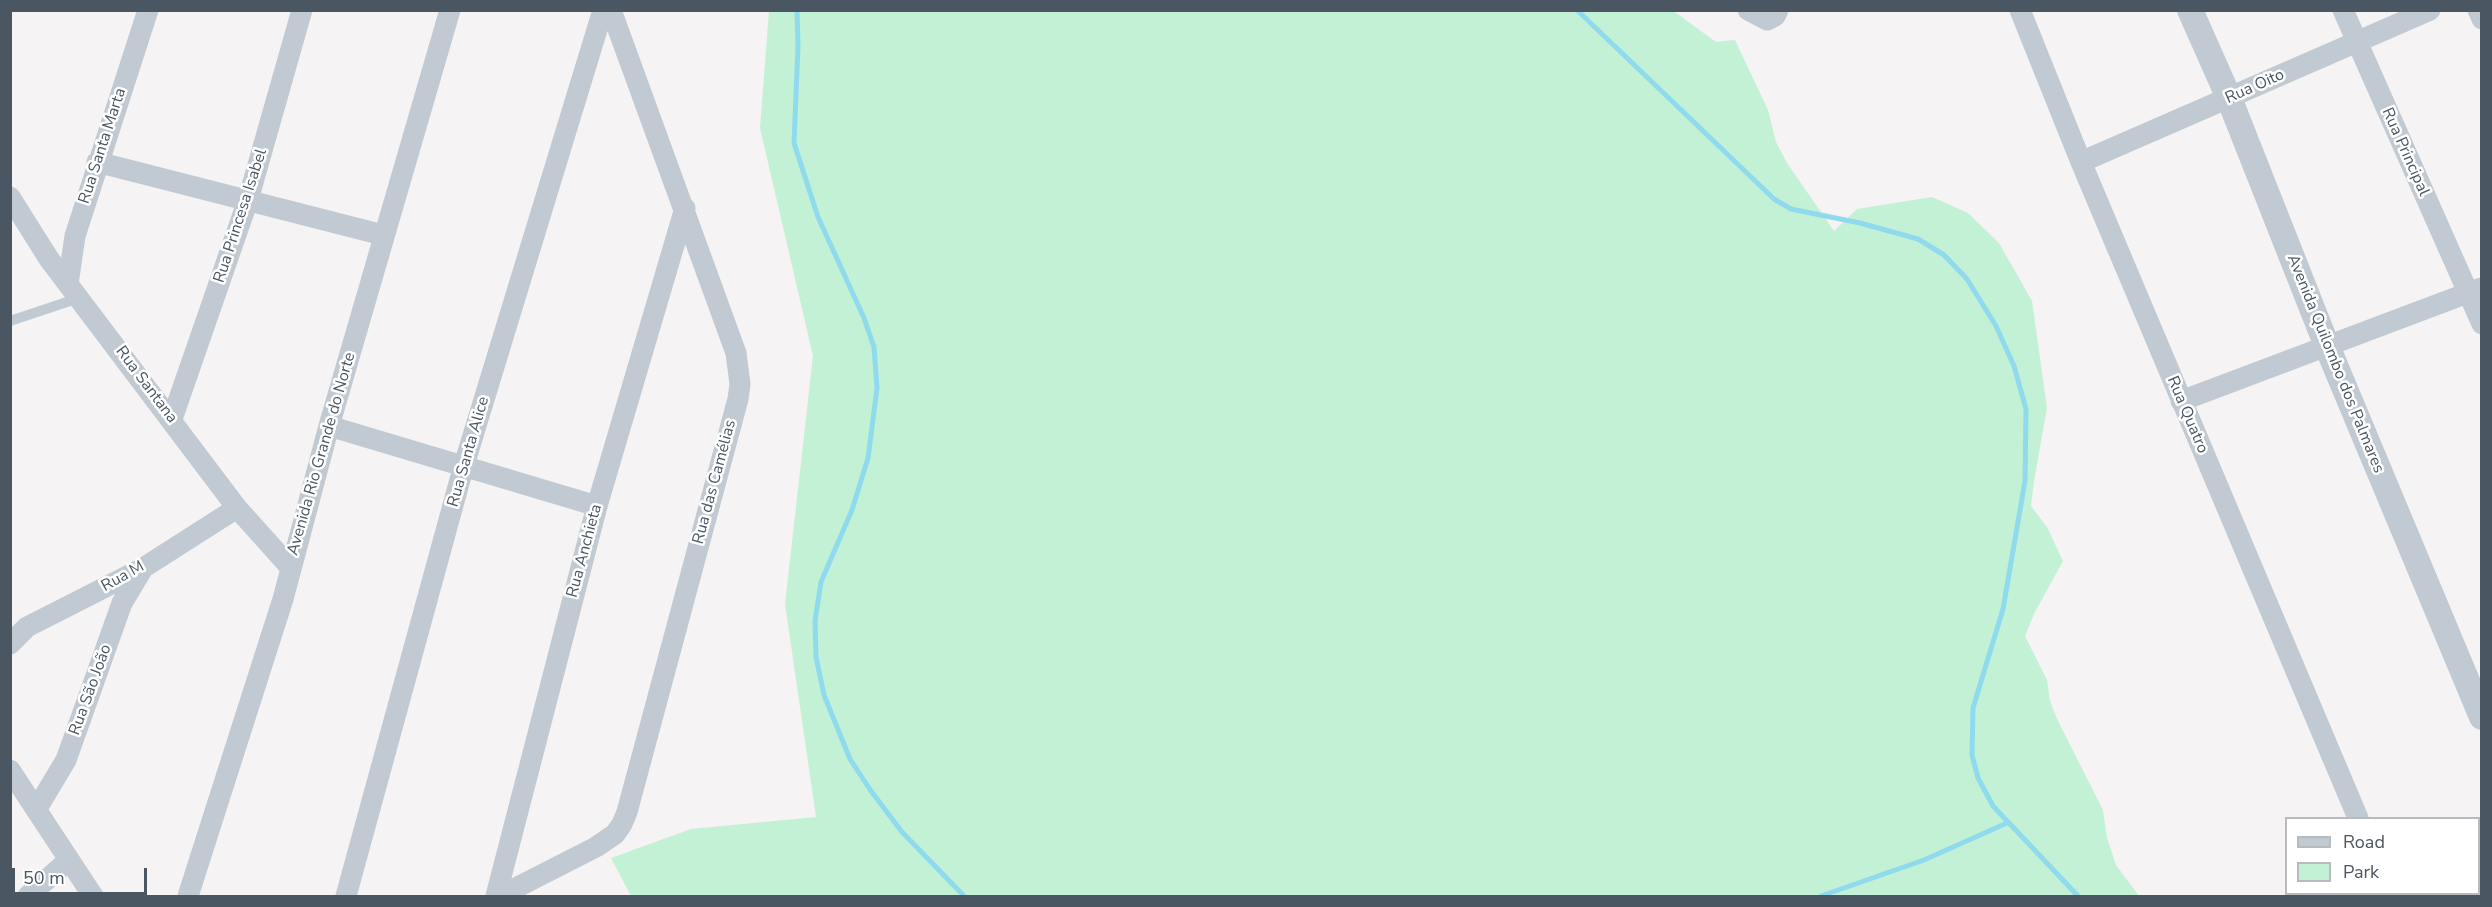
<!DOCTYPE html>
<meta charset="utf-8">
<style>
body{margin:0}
#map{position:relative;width:2492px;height:907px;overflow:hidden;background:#f5f3f3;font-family:"Nunito Sans",sans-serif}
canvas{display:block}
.frame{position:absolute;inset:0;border:12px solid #4a5661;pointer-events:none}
.legend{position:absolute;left:2285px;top:817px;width:195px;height:78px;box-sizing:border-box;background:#fff;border:2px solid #b7bbc0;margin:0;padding:8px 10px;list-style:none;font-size:18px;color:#4a5661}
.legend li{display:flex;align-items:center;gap:12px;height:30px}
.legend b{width:30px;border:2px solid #b7bbc0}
.scale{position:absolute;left:12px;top:868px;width:135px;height:27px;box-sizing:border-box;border:3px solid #4a5661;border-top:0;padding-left:8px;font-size:18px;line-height:21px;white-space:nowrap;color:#4a5661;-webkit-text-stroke:4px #fff;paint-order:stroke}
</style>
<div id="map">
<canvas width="2492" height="907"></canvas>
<div class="frame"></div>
<ul class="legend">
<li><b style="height:8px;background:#c1cad2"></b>Road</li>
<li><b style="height:16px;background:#c3f1d5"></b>Park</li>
</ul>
<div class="scale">50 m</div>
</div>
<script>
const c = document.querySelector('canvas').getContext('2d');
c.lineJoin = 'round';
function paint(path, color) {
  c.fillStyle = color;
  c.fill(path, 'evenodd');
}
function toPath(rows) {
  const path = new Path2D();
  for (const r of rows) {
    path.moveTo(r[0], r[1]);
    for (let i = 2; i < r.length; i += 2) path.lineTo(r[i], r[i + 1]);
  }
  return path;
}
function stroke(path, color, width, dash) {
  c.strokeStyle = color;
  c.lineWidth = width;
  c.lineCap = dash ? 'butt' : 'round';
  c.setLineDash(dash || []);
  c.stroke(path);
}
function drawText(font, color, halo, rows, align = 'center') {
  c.font = font + ' "Nunito Sans",sans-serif';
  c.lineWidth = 5;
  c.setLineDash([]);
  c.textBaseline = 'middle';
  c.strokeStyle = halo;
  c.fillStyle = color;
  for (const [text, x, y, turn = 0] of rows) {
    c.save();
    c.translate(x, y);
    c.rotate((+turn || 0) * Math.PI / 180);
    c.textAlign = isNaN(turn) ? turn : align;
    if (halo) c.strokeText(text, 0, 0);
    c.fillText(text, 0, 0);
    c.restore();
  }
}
paint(toPath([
 [1672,10,1716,42,1735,40,1768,110,1776,142,1787,163,1834,231,1857,209,1932,197,1968,213,1999,243,2032,301,2047,408,2034,481,2031,506,2047,527,2063,561,2035,612,2025,636,2047,680,2050,701,2057,719,2103,810,2107,838,2116,865,2139,896,631,896,611,858,691,829,816,817,785,604,813,356,760,128,769,11]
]), '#c3f1d5');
stroke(toPath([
 [797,10,798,46,794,143,818,217,864,318,874,347,877,388,868,458,852,510,821,582,815,621,816,657,824,695,850,759,871,791,902,832,964,896],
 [1577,10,1774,199,1791,209,1860,223,1918,239,1944,255,1967,279,1996,326,2014,366,2026,409,2025,481,2003,609,1973,708,1972,755,1978,778,1993,806,2078,896],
 [1821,896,1924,860,2007,823]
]), '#90daee', 5);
stroke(toPath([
 [10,321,79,298]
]), '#c1cad2', 10);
stroke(toPath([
 [1748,10,1767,20,1775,16,1778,10],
 [2020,10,2081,162,2358,818],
 [2343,10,2482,324],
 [2478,10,2482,19],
 [97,162,383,235],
 [2081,162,2430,10],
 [10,197,49,259,237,508,290,567],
 [68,284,75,236,148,10],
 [2181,401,2481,288],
 [172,419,248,200,302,10],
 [329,426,597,506],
 [10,644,27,627,143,568,237,508],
 [10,770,93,896],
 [36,810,66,760,122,603,143,568],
 [2390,894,2392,896],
 [28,896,69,860],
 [188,896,283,599,329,426,450,10],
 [346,896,464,465,603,10],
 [496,896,597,506,685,208],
 [500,896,596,847,615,834,622,824,627,812,738,399,740,384,736,353,611,10]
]), '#c1cad2', 21);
stroke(toPath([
 [2190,10,2229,98,2327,346,2482,717]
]), '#c1cad2', 26);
drawText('16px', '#4a5661', '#fff', [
 ["Rua Oito",2255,87,-24],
 ["Rua Santa Marta",103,146,-72],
 ["Rua Principal",2405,152,66],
 ["Rua Princesa Isabel",241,216,-72],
 ["Avenida Quilombo dos Palmares",2335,364,68],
 ["Rua Santana",146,385,53],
 ["Rua Quatro",2187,415,67],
 ["Rua Santa Alice",469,452,-74],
 ["Avenida Rio Grande do Norte",322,454,-74],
 ["Rua das Camélias",715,482,-75],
 ["Rua Anchieta",585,551,-75],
 ["Rua M",123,577,-29],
 ["Rua São João",91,690,-70]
]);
</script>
